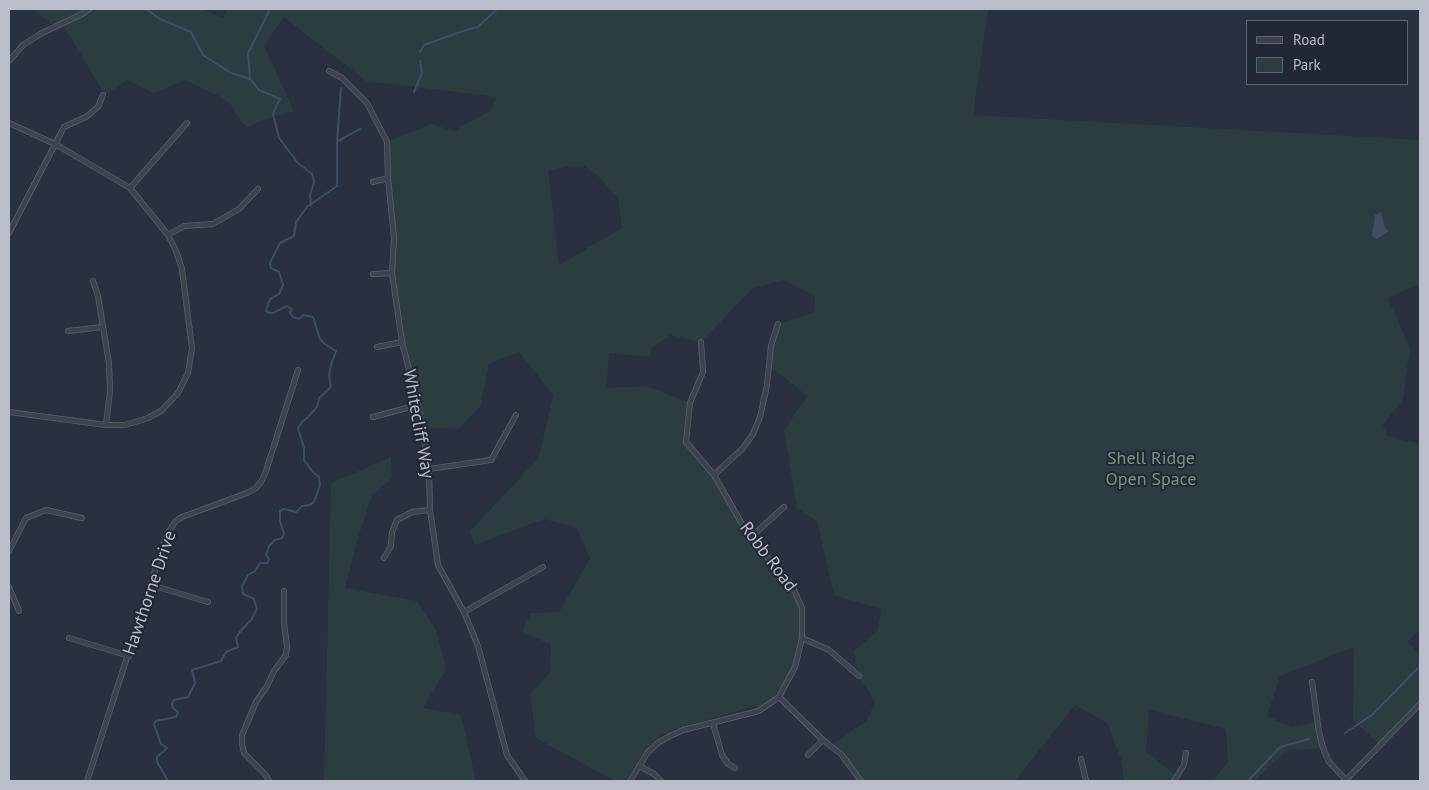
<!DOCTYPE html>
<style>
body{margin:0}
#map{position:relative;width:1429px;height:790px;overflow:hidden;background:#29303f;font-family:"PT Sans",sans-serif}
canvas{display:block}
.frame{position:absolute;inset:0;border:10px solid #babeca;pointer-events:none}
.legend{position:absolute;left:1246px;top:20px;width:162px;height:65px;box-sizing:border-box;background:#222735;border:1px solid #5f6371;margin:0;padding:6px 9px;list-style:none;font-size:15px;color:#babeca}
.legend li{display:flex;align-items:center;gap:10px;height:25px}
.legend b{width:25px;border:1px solid #5f6371}
</style>
<div id="map">
<canvas width="1429" height="790"></canvas>
<div class="frame"></div>
<ul class="legend">
<li><b style="height:6px;background:#3d424f"></b>Road</li>
<li><b style="height:14px;background:#2c3d41"></b>Park</li>
</ul>
</div>
<script>
const c = document.querySelector('canvas').getContext('2d');
c.lineJoin = 'round';
function paint(path, color) {
  c.fillStyle = color;
  c.fill(path, 'evenodd');
}
function toPath(rows) {
  const path = new Path2D();
  for (const r of rows) {
    path.moveTo(r[0], r[1]);
    for (let i = 2; i < r.length; i += 2) path.lineTo(r[i], r[i + 1]);
  }
  return path;
}
function stroke(path, color, width, dash) {
  c.strokeStyle = color;
  c.lineWidth = width;
  c.lineCap = dash ? 'butt' : 'round';
  c.setLineDash(dash || []);
  c.stroke(path);
}
function drawText(font, color, halo, rows, align = 'center') {
  c.font = font + ' "PT Sans",sans-serif';
  c.lineWidth = 4;
  c.setLineDash([]);
  c.textBaseline = 'middle';
  c.strokeStyle = halo;
  c.fillStyle = color;
  for (const [text, x, y, turn = 0] of rows) {
    c.save();
    c.translate(x, y);
    c.rotate((+turn || 0) * Math.PI / 180);
    c.textAlign = isNaN(turn) ? turn : align;
    if (halo) c.strokeText(text, 0, 0);
    c.fillText(text, 0, 0);
    c.restore();
  }
}
paint(toPath([
 [33,9,202,9,223,18,228,9,988,9,973,115,1420,140,1420,289,1416,285,1388,298,1410,348,1403,399,1383,425,1387,436,1420,444,1420,630,1407,642,1420,654,1420,704,1380,745,1353,720,1354,647,1280,676,1267,716,1292,727,1318,722,1323,748,1286,751,1254,781,1213,781,1228,762,1226,729,1149,710,1146,752,1176,775,1174,781,1124,781,1121,759,1107,723,1075,705,1015,781,861,781,841,754,831,746,867,720,875,702,859,676,854,651,878,630,881,609,834,595,817,521,797,508,784,430,807,396,770,366,771,346,778,324,814,313,815,296,783,280,752,289,701,342,670,335,651,348,650,357,609,353,606,388,646,386,690,403,686,442,714,475,750,538,791,583,802,608,802,638,795,667,779,697,759,711,755,706,671,730,659,737,648,747,625,781,615,781,536,738,530,694,550,673,551,645,522,631,531,613,559,612,590,559,577,528,544,519,475,545,470,531,539,458,553,395,519,352,489,364,480,407,459,429,422,427,402,342,392,273,394,238,387,142,431,124,454,131,490,111,497,97,366,81,284,17,264,46,294,111,265,119,248,127,242,123,231,105,219,96,185,80,154,93,127,80,105,95,62,23,54,26],
 [567,166,585,166,598,176,618,198,622,228,559,265,548,171],
 [391,457,392,478,372,495,357,541,345,588,417,601,436,630,446,669,423,708,461,715,476,781,324,781,331,483]
]), '#2c3d41');
paint(toPath([
 [1381,212,1385,228,1389,231,1377,239,1372,236,1375,215]
]), '#414c66');
stroke(toPath([
 [146,9,160,19,191,32,203,55,231,73,250,79,259,90,280,99,273,114,279,138,298,163,312,174,314,182,310,195,311,205],
 [420,52,424,45,466,30,478,27,497,9],
 [250,79,248,53,270,9],
 [414,92,422,73,420,61],
 [338,141,360,129],
 [1345,733,1373,714,1418,668],
 [168,781,157,762,157,757,167,748,161,744,154,724,156,721,176,717,178,712,173,708,172,704,174,700,188,697,195,683,192,670,221,661,226,652,238,647,236,638,239,633,251,620,257,609,254,599,243,594,242,586,248,575,255,571,260,563,267,563,269,560,266,554,269,546,275,540,282,538,284,534,280,521,280,511,284,509,296,512,302,506,310,505,314,502,320,485,319,477,312,471,304,460,304,448,298,428,302,422,307,418,317,407,319,398,331,387,329,375,331,365,336,351,325,344,320,339,313,317,303,315,299,319,293,317,290,313,292,309,287,306,273,313,269,313,266,311,270,299,279,294,283,285,279,272,271,268,270,263,280,243,294,236,296,222,307,207,337,186,337,142,341,88],
 [1248,781,1280,747,1309,739]
]), '#414c66', 2);
const street = toPath([
 [9,61,23,45,42,33,82,14,89,9],
 [329,71,342,78,367,103,387,142,388,178,394,238,392,273,402,342,418,405,429,469,430,510,438,565,464,612,478,646,507,755,525,781],
 [9,123,55,144,130,188,168,235,176,251,182,269,192,348,188,373,178,393,161,411,148,418,125,425,106,425,9,412],
 [373,182,388,178],
 [130,188,187,123],
 [9,233,64,127,86,117,98,107,103,95],
 [168,235,184,226,213,224,239,209,258,189],
 [373,274,392,273],
 [93,281,98,296,109,363,110,391,106,425],
 [68,331,103,327],
 [377,347,402,342],
 [373,417,418,405],
 [429,469,491,460,516,415],
 [714,475,743,448,753,434,760,417,767,385,771,346,778,324],
 [750,538,784,507],
 [9,551,26,518,46,510,82,518],
 [384,558,391,546,392,532,397,520,412,512,430,510],
 [151,585,208,602],
 [9,587,19,611],
 [464,612,543,567],
 [69,638,129,656],
 [802,638,829,650,859,676],
 [1312,682,1319,732,1323,748,1329,762,1346,780],
 [779,697,823,740,841,754,861,781],
 [713,723,722,755,728,764,735,768],
 [808,755,823,740],
 [1081,759,1086,781],
 [639,766,654,774,661,781],
 [87,781,167,534,176,521,182,517,247,493,256,488,261,482,265,474,298,370],
 [269,781,266,775,244,753,242,744,242,735,256,702,267,686,274,671,286,655,287,646,284,623,284,591],
 [630,781,648,752,659,742,670,736,683,730,759,711,779,697,795,667,802,638,802,608,791,583,750,538,714,475,686,442,690,403,703,372,701,342],
 [1174,781,1184,765,1186,753],
 [1345,781,1420,704]
]);
stroke(street, '#5b606d', 6);
stroke(street, '#3d424f', 4.5);
drawText('18px', '#babeca', '#222735', [
 ["Whitecliff Way",418,424,80],
 ["Robb Road",768,557,53],
 ["Hawthorne Drive",150,593,-71]
]);
drawText('18px', '#749880', '#222735', [
 ["Shell Ridge",1151,459],
 ["Open Space",1151,480]
]);
</script>
